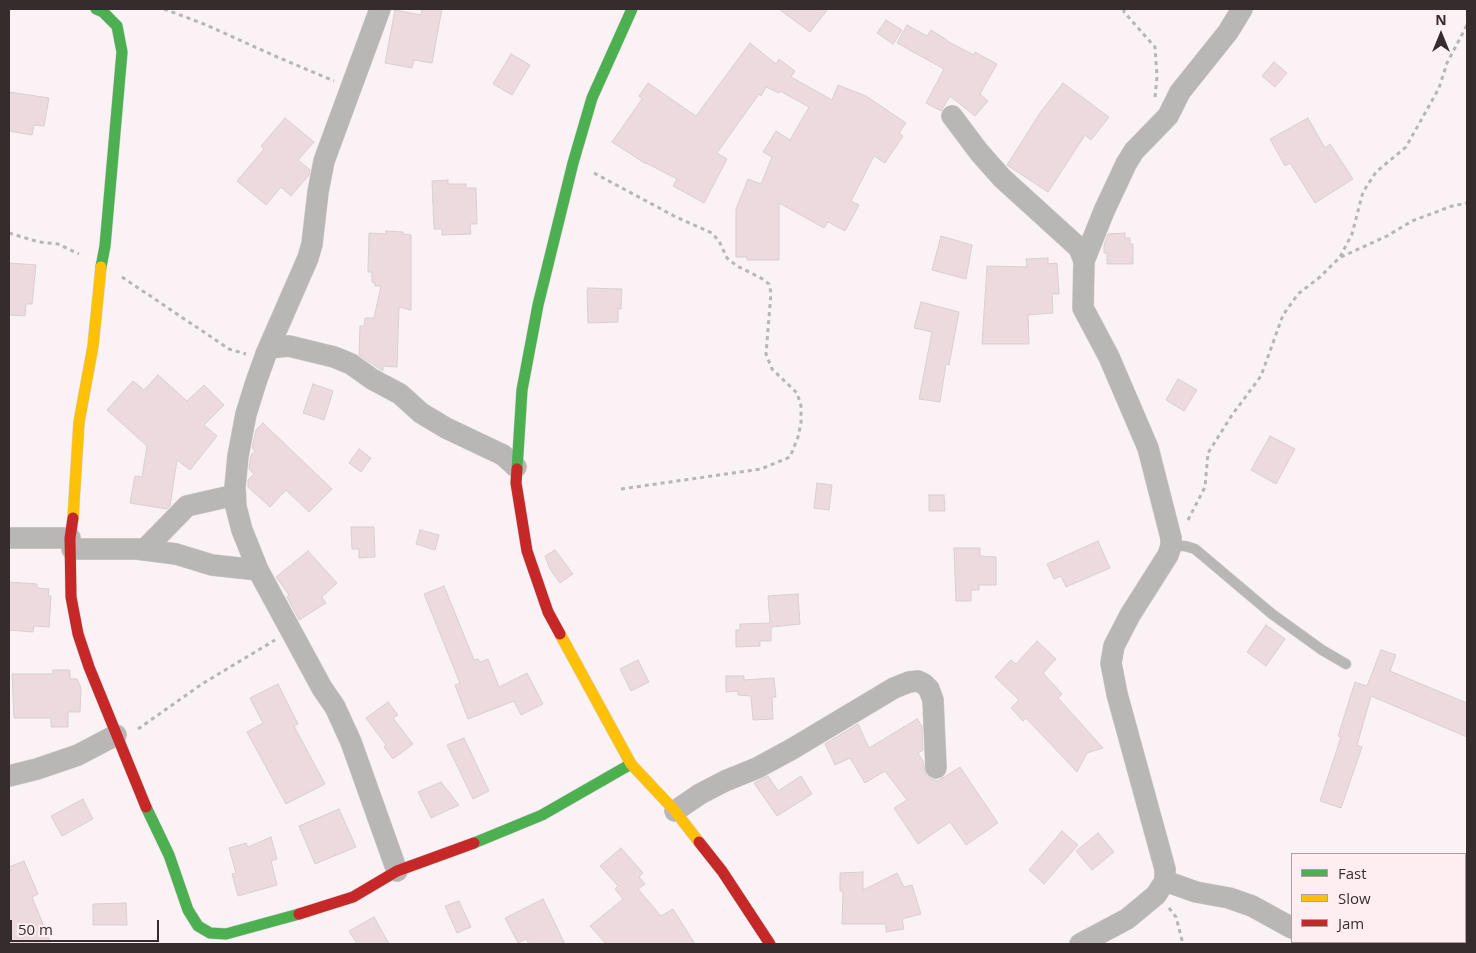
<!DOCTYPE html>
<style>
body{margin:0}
#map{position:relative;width:1476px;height:953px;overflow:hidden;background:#faf2f4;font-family:"Open Sans",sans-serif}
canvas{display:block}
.frame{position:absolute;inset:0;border:10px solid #362c2e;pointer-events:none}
.legend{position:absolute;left:1291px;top:853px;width:175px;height:90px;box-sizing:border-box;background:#feeef2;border:1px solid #aea0a4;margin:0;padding:6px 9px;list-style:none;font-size:15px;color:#362c2e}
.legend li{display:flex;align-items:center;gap:10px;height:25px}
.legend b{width:25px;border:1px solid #aea0a4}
.north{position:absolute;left:1416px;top:10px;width:50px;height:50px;-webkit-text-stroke:4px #feeef2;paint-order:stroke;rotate:0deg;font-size:14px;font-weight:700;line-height:20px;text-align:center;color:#362c2e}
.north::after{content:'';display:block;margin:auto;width:18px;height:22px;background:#362c2e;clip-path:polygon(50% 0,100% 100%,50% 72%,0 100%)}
.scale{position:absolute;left:10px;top:920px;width:149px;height:22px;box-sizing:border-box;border:2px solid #362c2e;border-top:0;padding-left:6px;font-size:15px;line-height:18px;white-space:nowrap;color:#362c2e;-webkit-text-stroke:4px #feeef2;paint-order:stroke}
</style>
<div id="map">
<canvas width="1476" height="953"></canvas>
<div class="frame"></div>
<ul class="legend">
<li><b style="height:6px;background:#4caf50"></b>Fast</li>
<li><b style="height:6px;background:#ffc107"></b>Slow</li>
<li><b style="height:6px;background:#c62828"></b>Jam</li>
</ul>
<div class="north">N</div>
<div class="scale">50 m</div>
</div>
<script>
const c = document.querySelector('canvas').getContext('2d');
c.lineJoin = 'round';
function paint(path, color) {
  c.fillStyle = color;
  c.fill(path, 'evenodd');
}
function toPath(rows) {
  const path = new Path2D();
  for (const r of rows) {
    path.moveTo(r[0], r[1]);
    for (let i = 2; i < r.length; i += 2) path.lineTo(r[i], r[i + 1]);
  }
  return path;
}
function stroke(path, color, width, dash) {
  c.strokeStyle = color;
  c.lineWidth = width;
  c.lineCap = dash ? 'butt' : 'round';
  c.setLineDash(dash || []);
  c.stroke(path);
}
const building = toPath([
 [422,9,442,9,432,63,414,60,412,68,385,63,395,10,421,15,422,9],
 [779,9,828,9,810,32,779,9],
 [886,20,902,30,893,44,877,33,886,20],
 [907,25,927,36,931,30,947,40,947,41,974,55,975,52,997,64,980,94,988,101,975,116,950,96,941,111,926,103,944,69,897,43,907,25],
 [750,43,776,64,779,59,795,71,791,77,832,100,838,85,866,96,906,123,899,133,903,136,885,163,874,156,851,201,859,205,845,231,828,222,824,228,779,203,779,260,747,260,747,257,736,257,736,209,748,179,761,184,772,157,763,152,776,131,790,140,809,107,780,91,779,93,766,87,761,96,759,94,717,153,727,159,704,203,673,186,677,179,646,163,646,164,612,142,642,99,639,96,648,83,696,116,750,43],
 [511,54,530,65,512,95,493,84,511,54],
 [1274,62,1287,73,1275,87,1262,76,1274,62],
 [1063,83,1109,117,1091,140,1085,135,1048,192,1007,165,1040,113,1063,83],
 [9,92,49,98,44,126,34,125,32,135,9,131,9,92],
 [285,118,314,142,298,160,310,170,309,175,291,196,281,187,266,205,237,181,264,149,261,146,285,118],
 [1308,118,1325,148,1330,144,1353,179,1315,203,1290,163,1285,166,1270,139,1308,118],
 [448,180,448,184,466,184,466,188,476,188,477,224,470,224,471,234,442,235,442,229,434,229,432,181,448,180],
 [386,231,403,232,403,234,411,235,411,310,399,307,397,367,383,366,383,371,359,355,360,326,364,326,365,318,374,318,381,286,375,286,375,283,372,282,372,272,368,272,369,233,386,234,386,231],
 [1125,233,1125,238,1130,238,1130,244,1133,244,1133,264,1107,264,1107,253,1104,253,1104,245,1108,234,1125,233],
 [941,236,972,245,966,279,932,270,941,236],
 [1048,258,1048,264,1057,263,1059,294,1052,294,1053,313,1028,315,1029,344,982,344,987,266,1027,267,1026,259,1048,258],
 [9,263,36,265,32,304,26,304,25,316,9,315,9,263],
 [588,288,622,289,621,309,618,309,618,322,588,323,587,291,588,288],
 [921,302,959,312,949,365,946,364,940,402,919,399,932,332,914,328,921,302],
 [158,375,187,401,204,385,224,405,204,425,217,436,190,470,177,460,170,506,167,509,130,503,135,476,142,477,147,446,107,410,133,381,144,390,158,375],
 [1178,379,1197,390,1184,411,1166,400,1178,379],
 [313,384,333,391,324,420,303,413,313,384],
 [263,423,332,489,309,512,286,490,270,507,248,487,248,480,254,474,249,469,251,455,255,451,252,448,256,430,263,423],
 [1270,436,1295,449,1276,484,1251,470,1270,436],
 [359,449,371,458,361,472,349,463,359,449],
 [817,483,832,485,829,510,814,508,817,483],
 [929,495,944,495,945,511,929,511,929,495],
 [351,527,374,527,375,557,359,558,359,549,352,549,351,527],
 [420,530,439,535,435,550,416,544,420,530],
 [1098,541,1110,568,1066,587,1061,576,1054,579,1047,564,1098,541],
 [954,548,980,548,980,556,996,557,996,585,979,585,979,590,971,590,971,601,956,601,954,548],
 [555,550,573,574,560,583,550,569,545,556,555,550],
 [308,551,337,583,322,597,326,603,299,620,287,597,289,595,276,577,308,551],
 [9,582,37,584,37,588,49,589,48,596,51,596,49,627,34,626,33,632,9,630,9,582],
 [444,586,474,660,478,659,480,662,488,659,499,687,527,673,543,704,521,715,514,701,468,719,455,685,460,683,424,594,444,586],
 [798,594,800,624,771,627,771,641,760,641,760,646,736,647,736,630,740,630,740,624,770,623,768,596,798,594],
 [1266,625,1285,639,1266,666,1247,652,1266,625],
 [1037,641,1056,659,1043,673,1062,694,1058,698,1103,748,1087,753,1077,772,1026,718,1023,721,1011,708,1019,700,995,677,1011,660,1016,664,1037,641],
 [1381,650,1396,655,1390,671,1467,703,1467,737,1371,696,1357,745,1362,747,1341,808,1320,801,1341,737,1338,736,1355,682,1367,686,1381,650],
 [638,660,649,682,631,691,620,669,638,660],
 [53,670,70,670,70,679,77,679,81,688,80,712,68,712,68,727,51,727,51,718,14,718,12,674,53,674,53,670],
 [726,676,744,676,744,680,774,678,776,697,772,697,773,719,753,720,751,696,738,695,738,691,726,692,726,676],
 [278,684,298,724,294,726,325,784,286,804,247,732,263,723,250,698,278,684],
 [388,702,398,715,393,718,413,744,393,759,384,747,386,745,366,718,388,702],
 [917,719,922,726,923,750,918,753,923,761,926,775,931,779,938,781,960,767,998,823,966,845,950,822,918,844,894,808,907,800,885,771,865,783,850,758,835,765,825,744,858,724,869,748,917,719],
 [464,738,489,791,473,799,447,745,464,738],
 [768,776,778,791,801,776,812,794,777,816,754,783,768,776],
 [441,782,459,805,431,818,418,792,441,782],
 [83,799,93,819,62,836,51,816,83,799],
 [339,809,356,847,315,864,299,826,339,809],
 [1062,831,1078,845,1044,884,1029,870,1062,831],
 [1098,833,1114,852,1092,870,1076,851,1098,833],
 [271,837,277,859,271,861,277,885,238,896,232,874,236,873,229,848,246,843,248,847,271,837],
 [621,848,643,873,639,877,645,884,638,889,661,916,673,909,695,944,606,944,590,926,623,899,615,889,618,886,600,866,621,848],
 [24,861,38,894,32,897,51,944,9,944,9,867,24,861],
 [863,872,863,890,897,873,904,887,912,885,921,914,902,919,904,929,886,932,886,924,842,924,843,891,840,891,840,873,863,872],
 [543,899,565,944,529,944,526,939,518,943,505,918,543,899],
 [459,901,471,927,457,933,445,906,459,901],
 [126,903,127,925,93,925,93,904,126,903],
 [374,917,389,944,357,944,349,931,374,917]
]);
paint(building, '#ecdadf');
stroke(building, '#d7cfd1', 1);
const lane = toPath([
 [1171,546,1185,546,1195,549,1272,614,1322,650,1346,664]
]);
const street = toPath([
 [380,9,324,161,318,192,312,244,308,258,266,354,256,382,246,414,238,456,235,487,236,507,242,530,258,570,322,688,335,707,351,742,397,871],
 [952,116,979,152,1002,178,1079,248,1084,261,1083,308,1109,357,1148,448,1171,538,1171,546,1168,555,1130,615,1114,646,1111,663,1117,694,1165,869,1165,881,1156,895,1127,919,1080,944],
 [1084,261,1104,211,1126,164,1134,151,1168,116,1180,92,1228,32,1242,9],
 [269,348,289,346,334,357,351,364,372,379,400,394,421,413,446,428,503,455,516,467],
 [9,538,70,538],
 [72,549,137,549,176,554,212,565,258,570],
 [144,550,187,506,235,495],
 [9,776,37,769,78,755,116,735],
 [675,811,700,794,725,781,757,768,792,749,894,688,909,682,918,681,924,684,929,689,933,700,936,768],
 [1165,881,1196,892,1229,898,1252,906,1292,928],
 [1321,942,1327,944]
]);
const fast = toPath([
 [96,9,103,12,117,26,122,52,105,246,101,267],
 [517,469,522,390,538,305,573,163,592,98,632,9],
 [146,807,169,855,188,910,198,926,210,933,226,934,299,914],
 [474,843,542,815,631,764]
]);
const slow = toPath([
 [73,518,79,422,93,346,101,267],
 [560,634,631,764,675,811,699,842]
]);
const jam = toPath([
 [517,469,516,483,527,551,548,612,560,634],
 [73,518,70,538,71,597,78,634,89,667,146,807],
 [699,842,722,871,770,944],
 [299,914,353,897,397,871,474,843]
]);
stroke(lane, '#d6cfd1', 11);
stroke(street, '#d6cfd1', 22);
stroke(fast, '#d6cfd1', 12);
stroke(slow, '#d6cfd1', 12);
stroke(jam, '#d6cfd1', 12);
stroke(toPath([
 [164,9,204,24,275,56,334,81],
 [1124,9,1124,12,1155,47,1157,77,1155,97],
 [594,173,676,217,712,233,719,241,727,258,737,266,761,278,769,284,771,293,766,354,772,369,797,393,801,406,801,423,798,437,790,457,761,469,621,489],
 [9,233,39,242,58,244,79,254],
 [1341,257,1387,236,1412,221,1452,206,1467,203],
 [122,277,229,349,246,354],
 [1188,520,1205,487,1208,453,1232,415,1261,376,1283,315,1298,294,1320,277,1340,257,1352,234,1363,192,1376,172,1406,147,1439,88,1447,63,1467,25],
 [138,729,202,684,275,640],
 [1169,908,1176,917,1183,944]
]), '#b9b4b5', 3, [4, 4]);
stroke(lane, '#b9b6b6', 10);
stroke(street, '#b9b6b6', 21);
stroke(fast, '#4caf50', 11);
stroke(slow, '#ffc107', 11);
stroke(jam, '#c62828', 11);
</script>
